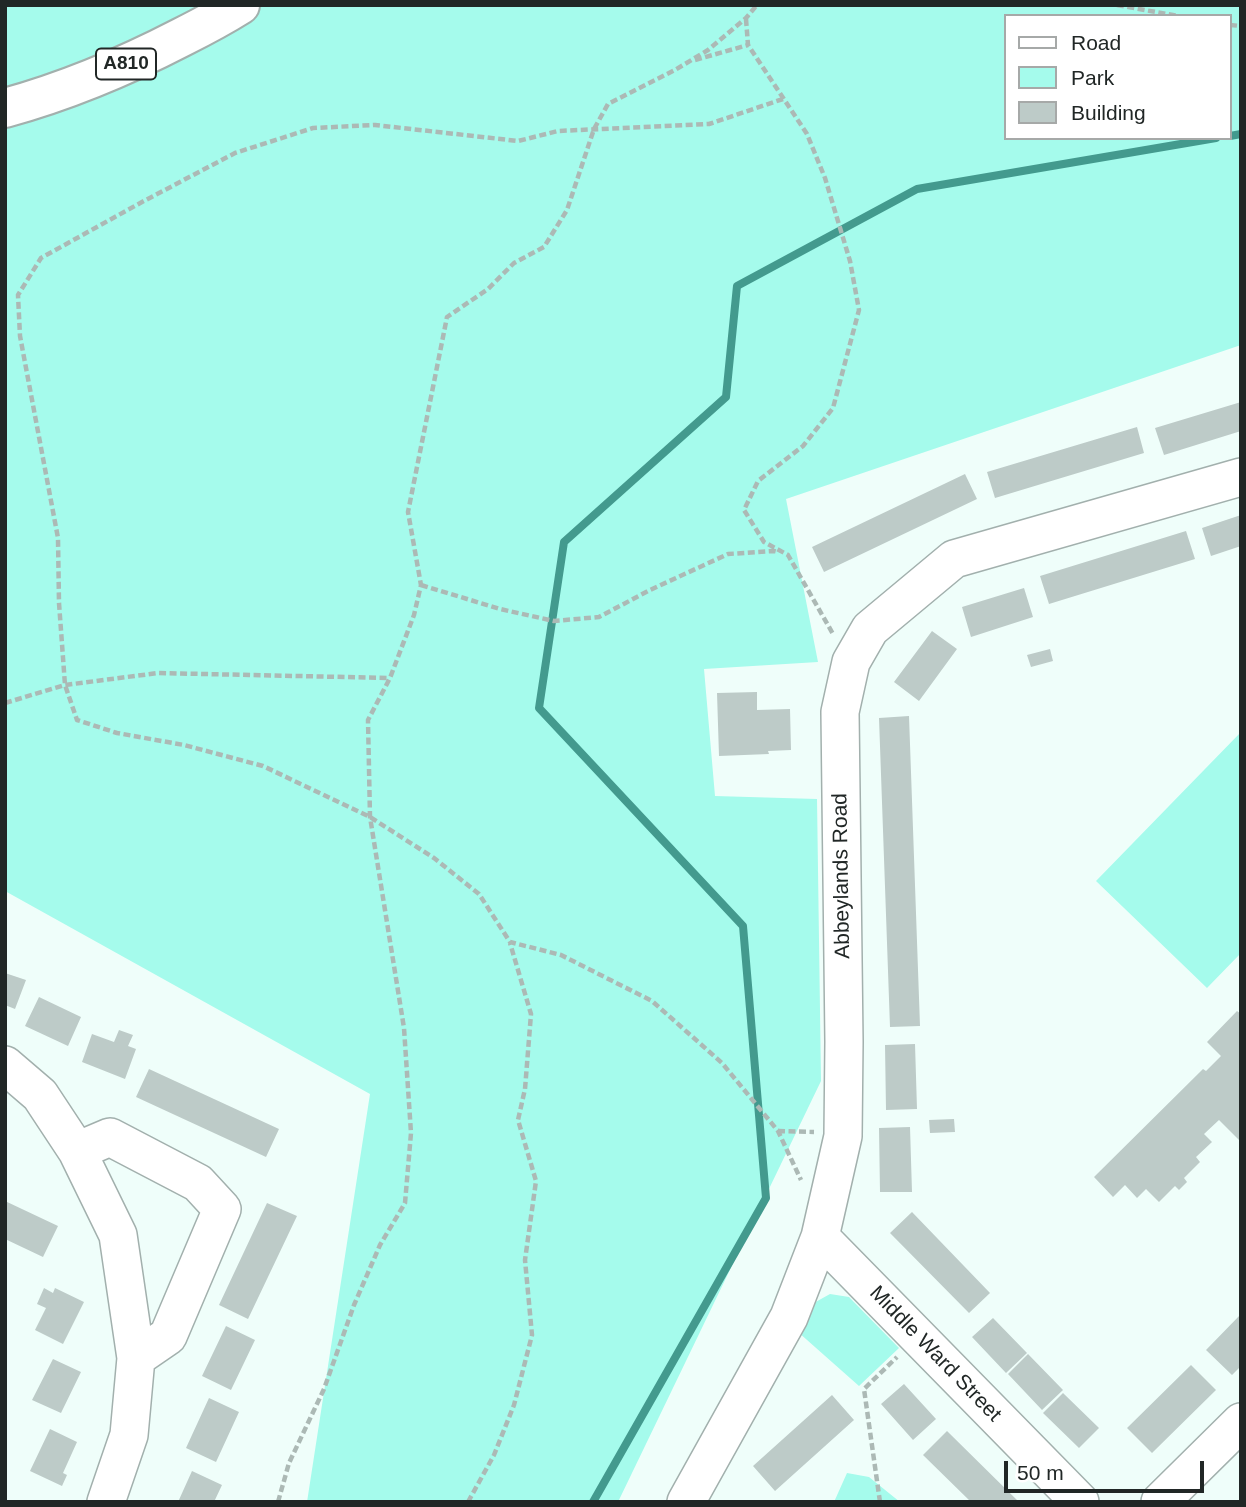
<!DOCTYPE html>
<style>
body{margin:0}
#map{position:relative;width:1246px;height:1507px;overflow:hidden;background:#effefa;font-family:Helvetica,sans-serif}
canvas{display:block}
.frame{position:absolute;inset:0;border:7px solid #212726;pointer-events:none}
.legend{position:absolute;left:1004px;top:14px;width:228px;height:126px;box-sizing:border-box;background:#fff;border:2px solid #a6a9a8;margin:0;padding:9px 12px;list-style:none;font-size:21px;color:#212726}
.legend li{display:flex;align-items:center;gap:14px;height:35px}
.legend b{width:35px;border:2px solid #a6a9a8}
.scale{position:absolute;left:1004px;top:1461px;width:200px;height:32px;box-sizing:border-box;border:4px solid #212726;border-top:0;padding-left:9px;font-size:21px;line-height:24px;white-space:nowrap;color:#212726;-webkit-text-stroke:5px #fff;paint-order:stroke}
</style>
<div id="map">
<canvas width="1246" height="1507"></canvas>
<div class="frame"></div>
<ul class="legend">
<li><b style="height:9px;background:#fff"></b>Road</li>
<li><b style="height:19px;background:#a5fbec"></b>Park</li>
<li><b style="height:19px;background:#bdcbc8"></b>Building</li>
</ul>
<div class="scale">50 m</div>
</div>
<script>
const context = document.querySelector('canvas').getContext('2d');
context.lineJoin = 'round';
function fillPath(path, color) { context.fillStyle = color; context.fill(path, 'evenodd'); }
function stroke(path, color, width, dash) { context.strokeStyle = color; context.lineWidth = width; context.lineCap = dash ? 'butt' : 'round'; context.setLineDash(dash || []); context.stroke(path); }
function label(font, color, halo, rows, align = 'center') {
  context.font = font + ' Helvetica,sans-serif'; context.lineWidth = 7; context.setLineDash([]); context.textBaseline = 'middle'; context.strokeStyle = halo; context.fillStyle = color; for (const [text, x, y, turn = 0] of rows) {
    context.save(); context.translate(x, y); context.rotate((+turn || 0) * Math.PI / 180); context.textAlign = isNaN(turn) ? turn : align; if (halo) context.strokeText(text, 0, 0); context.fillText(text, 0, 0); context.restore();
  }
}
fillPath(new Path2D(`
 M5 5H1241V345L786 499 818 662 704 669 715 796 817 799 821 1081 618 1502H307L370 1094 5 891ZM1006 16H1230V138H1006Z
 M1241 732V953L1207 988 1096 881Z
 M830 1294 849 1297 899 1348 859 1386 798 1332 812 1304Z
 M847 1473 869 1477 900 1502H834Z`), '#a5fbec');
stroke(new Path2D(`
 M1230 136 1241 134
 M593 1502 766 1198 743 926 539 708 564 542 726 397 737 286 917 189 1216 138`), '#439a8e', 8);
fillPath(new Path2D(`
 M1241 402V431L1164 455 1155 428Z
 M1137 427 1144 453 995 498 987 472Z
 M965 474 977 499 824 572 812 547Z
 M1241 515V546L1211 556 1202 528Z
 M1186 531 1195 559 1049 604 1040 576Z
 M1024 588 1033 617 971 637 962 607Z
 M932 631 957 649 919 701 894 682Z
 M1050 649 1053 661 1031 667 1027 655Z
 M757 692V710L790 709 791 750 768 751 769 754 719 756 717 693Z
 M909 716 920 1026 890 1027 879 718Z
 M5 973 26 980 15 1009 5 1005Z
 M39 997 81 1017 68 1046 25 1026Z
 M1237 1011 1241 1014V1142L1219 1120 1204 1134 1212 1142 1196 1157 1200 1162 1184 1178 1187 1182 1179 1190 1175 1186 1159 1202 1146 1189 1137 1198 1125 1185 1113 1197 1094 1177 1203 1069 1206 1071 1221 1056 1207 1042Z
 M119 1030 133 1035 128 1046 136 1049 125 1079 82 1062 92 1034 114 1042Z
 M915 1044 917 1109 886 1110 885 1045Z
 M149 1069 279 1129 266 1157 136 1097Z
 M954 1119 955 1132 930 1133 929 1120Z
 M910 1127 912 1192H880L879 1128Z
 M5 1201 58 1226 43 1257 5 1239Z
 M267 1203 297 1216 248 1319 219 1305Z
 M912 1212 990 1293 969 1313 890 1233Z
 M44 1288 53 1293 55 1288 84 1302 63 1344 35 1330 46 1308 37 1304Z
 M1241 1314V1366L1232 1375 1206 1350Z
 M993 1318 1027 1353 1006 1373 972 1337Z
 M226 1326 255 1340 231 1390 202 1376Z
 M1028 1354 1063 1390 1042 1410 1008 1374Z
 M53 1359 81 1372 61 1413 32 1400Z
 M1191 1365 1216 1390 1152 1453 1127 1428Z
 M904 1384 936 1419 913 1440 881 1404Z
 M1063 1393 1099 1428 1079 1448 1043 1413Z
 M832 1395 854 1420 775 1491 753 1466Z
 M209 1398 239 1412 216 1462 186 1448Z
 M50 1429 77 1442 63 1473 67 1475 62 1486 30 1471Z
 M947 1431 1019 1502H971L923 1455Z
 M192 1471 222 1485 214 1502H178Z`), '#bdcbc8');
const minor = new Path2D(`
 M5 1065 40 1095 77 1151 118 1235 136 1358 129 1435 106 1502
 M77 1151 110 1137 198 1183 222 1209 168 1336 136 1358
 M820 1237 1080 1502
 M686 1502 789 1317 820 1237 843 1136 844 1042 840 712 851 662 870 629 954 559 1241 477
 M1160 1502 1241 1422`);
const major = new Path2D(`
 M5 108C67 91 126 66 182 37 202 27 221 17 240 5`);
stroke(minor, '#a2b0ad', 40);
stroke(major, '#a2b0ad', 42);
stroke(new Path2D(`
 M1117 5 1178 16
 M746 19 748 45 807 134 825 178 850 261 859 310 833 408 803 446 758 481 744 510 764 542 788 555 833 634
 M1230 25 1241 26
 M695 60 748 45
 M783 99 709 124 558 131 518 141 375 125 313 128 235 153 142 202 41 258 18 295 20 336 58 538 59 603 65 685 77 720 117 733 184 745 263 766 370 817 434 858 479 894 510 942 561 955 652 1001 722 1063 778 1131 801 1180
 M421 585 500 609 554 621 599 617 650 590 728 554 774 551 778 552
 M5 703 65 685 158 673 390 678
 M778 1131 814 1132
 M278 1502 289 1463 324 1389 354 1305 380 1245 405 1203 411 1133 404 1028 370 817 368 720 390 678 414 615 421 585 408 512 447 317 488 289 514 263 544 247 567 210 594 129 608 104 675 70 708 50 746 18 757 5
 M468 1502 494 1455 514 1405 532 1335 525 1260 536 1181 518 1120 525 1089 531 1014 510 943
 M880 1502 864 1389 897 1357`), '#acb9b5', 4.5, [7, 3.5]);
stroke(minor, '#fff', 37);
stroke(major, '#fff', 38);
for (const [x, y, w] of [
 [126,64,60]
]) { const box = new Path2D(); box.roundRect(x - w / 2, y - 15.5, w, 31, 5); context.fillStyle = '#fff'; context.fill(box); stroke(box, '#212726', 2); }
label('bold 19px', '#212726', null, [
 ["A810",126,64]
]);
label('21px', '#212726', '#fff', [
 ["Abbeylands Road",842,876,-91],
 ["Middle Ward Street",935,1354,46]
]);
</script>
